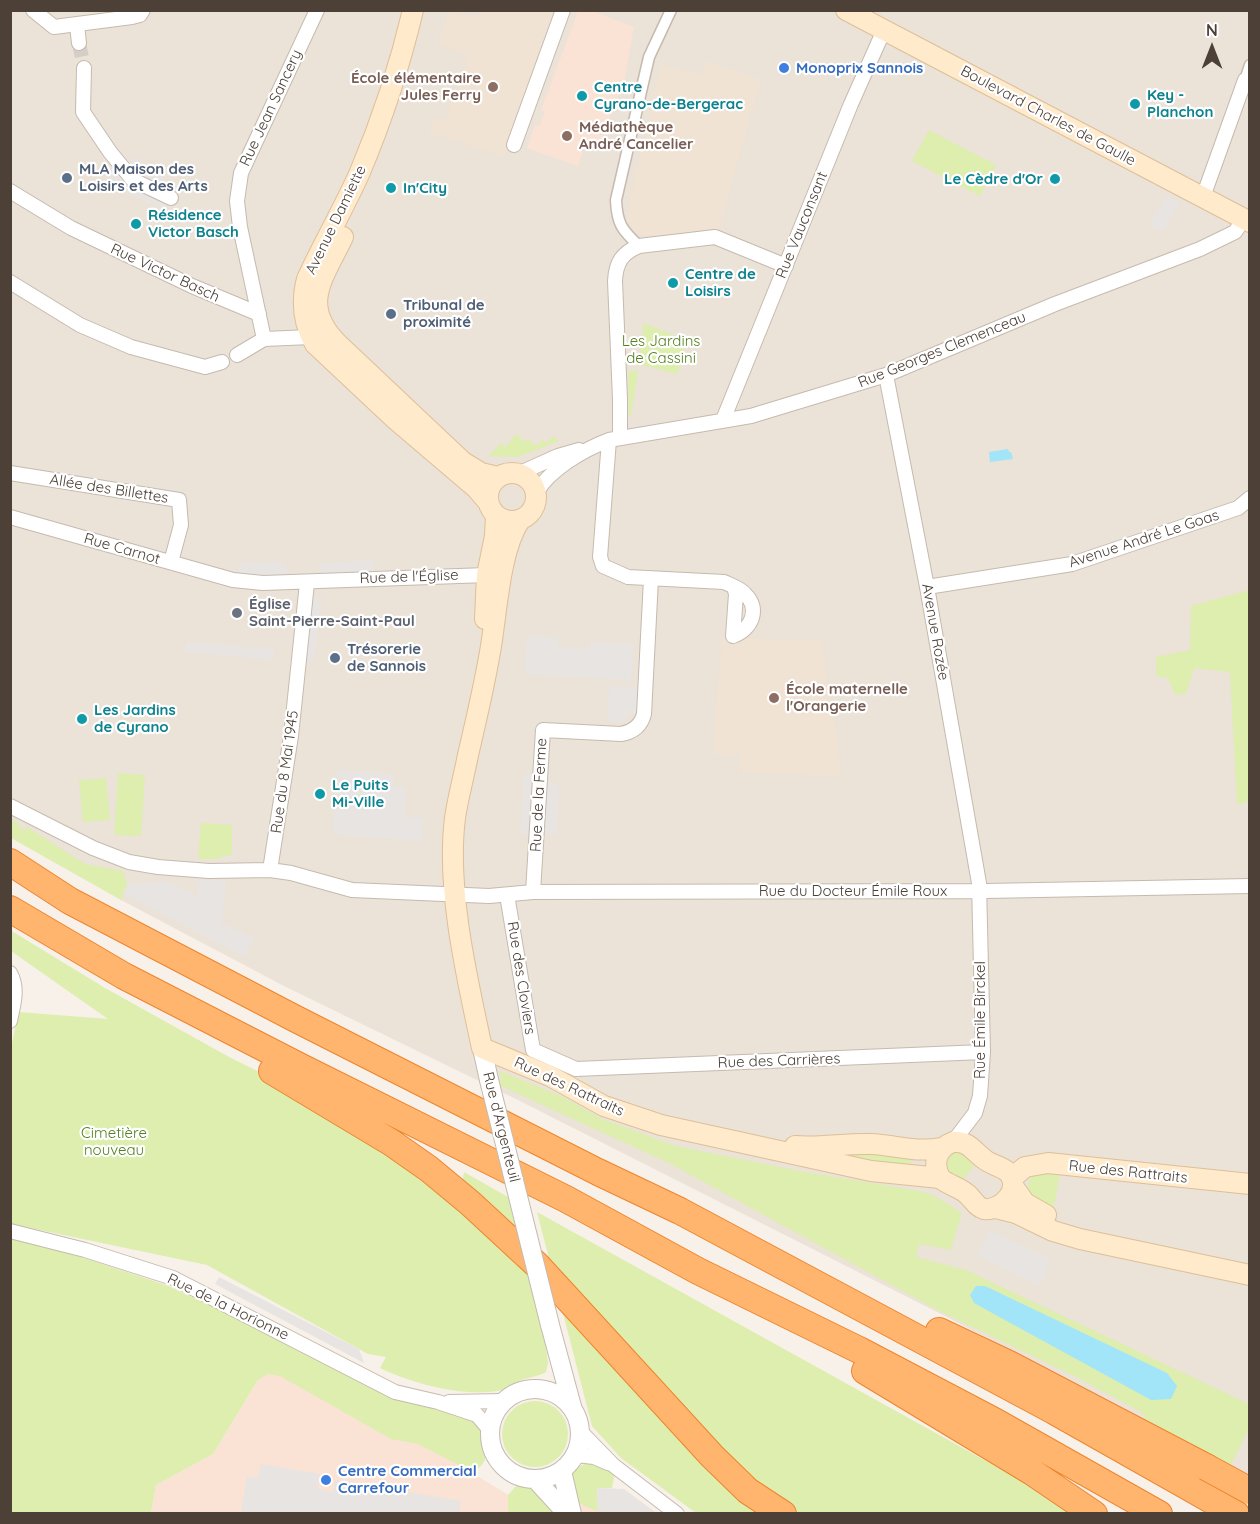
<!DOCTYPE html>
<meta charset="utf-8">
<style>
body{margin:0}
#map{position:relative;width:1260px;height:1524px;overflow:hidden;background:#f7f1ea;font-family:Quicksand,sans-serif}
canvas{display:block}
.frame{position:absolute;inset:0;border:12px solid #4c4037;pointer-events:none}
.north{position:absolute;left:1182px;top:18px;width:60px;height:60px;-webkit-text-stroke:4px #fff;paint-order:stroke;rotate:0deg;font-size:16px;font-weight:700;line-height:24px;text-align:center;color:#4c4037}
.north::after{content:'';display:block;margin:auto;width:21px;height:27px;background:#4c4037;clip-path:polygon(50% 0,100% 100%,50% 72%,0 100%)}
</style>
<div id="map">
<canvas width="1260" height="1524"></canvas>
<div class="frame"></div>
<div class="north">N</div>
</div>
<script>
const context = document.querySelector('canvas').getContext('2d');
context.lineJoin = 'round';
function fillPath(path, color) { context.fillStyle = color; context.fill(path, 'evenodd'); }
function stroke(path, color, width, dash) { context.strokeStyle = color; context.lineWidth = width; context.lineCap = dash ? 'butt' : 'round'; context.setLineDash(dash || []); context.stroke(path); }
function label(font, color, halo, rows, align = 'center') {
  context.font = font + ' Quicksand,sans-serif'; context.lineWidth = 4.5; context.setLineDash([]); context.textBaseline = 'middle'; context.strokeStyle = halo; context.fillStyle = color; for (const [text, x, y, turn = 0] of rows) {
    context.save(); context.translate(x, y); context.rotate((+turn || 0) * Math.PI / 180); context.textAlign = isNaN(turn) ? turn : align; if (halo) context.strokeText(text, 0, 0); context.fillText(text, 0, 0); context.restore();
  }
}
fillPath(new Path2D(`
 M10 11H1249V1477L949 1318 516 1099 284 986 121 900 11 828Z`), '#ebe2d8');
fillPath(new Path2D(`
 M578 11H592L634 27 625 78 599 146 586 142 578 166 527 148 535 125 539 126 545 112 541 110Z
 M274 1354 527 1506 624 1489 656 1513 151 1514 156 1485 213 1454Z`), '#fae3d4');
fillPath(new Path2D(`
 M486 10 558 11 504 157 428 132 434 118 444 121 469 56 438 44 445 20H446L450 11 475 19 478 11 486 12Z
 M705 61 761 80 718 230 643 236 632 229 627 220V212L661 66 665 65 700 76Z
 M722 637 821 641 842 776 740 772 739 756 713 754Z`), '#f1e3d3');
fillPath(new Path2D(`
 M929 130 996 165 980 196 912 161Z
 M644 323 687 341 677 374 638 364Z
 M628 371H638L631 417 629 415Z
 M517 434 525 442 528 439 536 446 542 440 547 443 553 436 559 441 518 457 488 456 501 443 505 447Z
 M1249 590V801L1237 805 1230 672 1194 668 1186 693 1175 695 1168 678 1156 676V657L1190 650 1191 606Z
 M118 773 145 775 141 836 114 835Z
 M106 778 110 820 83 822 79 780Z
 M10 819 20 824 19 827 25 830 27 827 85 864 123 871 127 885 121 900 11 838Z
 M201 823 232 825V854L215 859H198Z
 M10 930 105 988 231 1058 347 1115 525 1262 546 1347 548 1363 546 1372C537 1377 528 1377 519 1381 513 1384 509 1388 503 1390 464 1398 414 1384 380 1368L386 1357 368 1354 207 1265 11 1224 10 1055 18 1012 108 1019 11 951Z
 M500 1071 563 1097 602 1119 676 1146 805 1172 920 1191 933 1195 962 1213 951 1250 919 1244 916 1257 966 1270 1249 1404V1428L1231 1465 1146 1420 1141 1412 1076 1377 939 1311 671 1164 501 1086Z
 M802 1150 912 1153 910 1170Z
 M960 1151 975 1164 962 1181 948 1172 946 1165 949 1156Z
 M464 1172 508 1197 518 1236 462 1184Z
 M1042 1172 1060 1174 1053 1211 1030 1200 1027 1190 1030 1178Z
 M537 1212 1033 1487 1072 1513H696L621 1458 592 1426Z
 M10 1239 31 1243 87 1259 166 1285 259 1327 372 1388 428 1407 463 1413 483 1426C486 1445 493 1462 472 1472L418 1444 391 1439 280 1376 268 1374 258 1380 213 1454 156 1485 151 1513H11Z
 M502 1434a33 33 0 1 1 66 0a33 33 0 1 1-66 0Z
 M591 1461 604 1464 615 1473 612 1488H597L598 1511C575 1504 564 1494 574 1469Z
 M526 1484 544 1492 560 1514H508V1495L517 1485Z`), '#ddeeaf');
fillPath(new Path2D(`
 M136 156 148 170 178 187 165 209 122 191 105 174 116 166 128 163Z
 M1167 196 1181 202 1163 232 1149 224Z
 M373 560V573L321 575 320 563Z
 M242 562H282L298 583 233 580Z
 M311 596 322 602 313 664 303 657Z
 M527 636 558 638V647L589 649 590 642 633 644 631 680 525 674Z
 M186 642 274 649V660L184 652Z
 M609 686 645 688 644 714H627L626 722 607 721Z
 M337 770 394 774V786L406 787 404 817 423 818 422 841 333 834Z
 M524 773 535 774 549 783H559L557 834H520Z
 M199 879 226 881 222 923 254 938 245 957 123 893 127 885 166 881 198 897Z
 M990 1231 1051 1260 1040 1285 977 1255Z
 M219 1277 359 1349 364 1363 215 1284Z
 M261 1464 320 1474 318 1489 333 1492 335 1480 461 1501 459 1513H241L247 1476 258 1478Z
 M597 1488 624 1489 656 1513H598Z`), '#e8e4e2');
fillPath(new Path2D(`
 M1008 449 1009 452H1011L1013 459 990 462 989 452Z
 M976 1286H985L1167 1373 1177 1386 1171 1399 1151 1400 974 1303 970 1295Z`), '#a2e4f8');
stroke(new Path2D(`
 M79 43 84 68`), '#d5cec6', 14, [14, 7]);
const pedestrian = new Path2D(`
 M1245 80 1250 65
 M639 246C622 230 617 224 616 200L649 57 671 10`);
const minor = new Path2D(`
 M33 10 54 27 132 17 140 15 143 10
 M77 25 79 43
 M84 68 83 112 110 152 133 180 171 198
 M514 145 563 10
 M10 191 71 228 192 286 259 314
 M1203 197 1245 80
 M10 282 80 325 131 347 205 367 222 362
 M311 337 264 339 240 227 237 201 241 173 317 10
 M237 355 264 339
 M886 375 927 587 979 883 983 1052 980 1096 975 1113 953 1142
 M723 420 851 104 884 30
 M620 437V399L615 281C616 262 622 253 639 246L715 237 786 266
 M609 440 600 557 603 566 628 577 724 582C730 585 740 588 745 594 761 609 751 630 733 636L736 594 734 587
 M10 473 179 500 181 525 171 562
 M518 474 558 456 579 450
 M536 493C550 469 583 450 609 440L751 416 886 375 1055 304 1200 249 1235 232 1244 219
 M10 517 233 580 263 583 487 575 492 569
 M927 587 1072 564 1238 508 1250 498
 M10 806 93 848 129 862 158 867 209 871 270 870 291 873 352 890 489 896 533 892 986 891 1250 886
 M270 870 291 736 307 583
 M533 892 543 730 621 734C633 732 641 726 644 714L651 579
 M507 895 533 1050 576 1069 983 1052
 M10 973C19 989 13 1005 10 1021
 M10 1231 85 1250 173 1278 395 1392 438 1402 477 1415 489 1429
 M449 1402 503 1401
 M580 1431 613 1465 677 1514
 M576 1455 594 1457 608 1463`);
const tertiary = new Path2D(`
 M482 1048 489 1080
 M550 1325 573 1410
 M490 1434a45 45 0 1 1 90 0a45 45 0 1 1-90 0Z
 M562 1471 572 1514
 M536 1480 567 1514`);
const secondary = new Path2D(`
 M413 10C400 65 382 120 360 172 344 208 324 242 307 279 301 302 303 323 315 344L396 420 477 489 488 502
 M846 10 1250 222
 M343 237C323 279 299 305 338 344L463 462 481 473 498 477
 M488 497a24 24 0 1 1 48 0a24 24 0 1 1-48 0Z
 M520 520C499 551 497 614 490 652 484 687 476 721 468 755 464 776 458 797 455 818 446 889 467 978 482 1048L550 1076 604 1106 661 1125 871 1171 940 1178
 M485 619 487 575 495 536 496 515
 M953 1142C969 1141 972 1150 984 1159 991 1165 1001 1166 1008 1172 1023 1188 1002 1211 984 1209 976 1207 973 1199 967 1194 959 1187 948 1185 940 1178 932 1162 937 1148 953 1142Z
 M795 1146C821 1148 846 1143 871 1144 895 1145 917 1153 941 1148
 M1012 1178 1025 1167 1048 1163 1250 1184
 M1013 1186 1025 1203 1046 1215
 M996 1208 1016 1213 1053 1231 1080 1239 1250 1275`);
const motorway = new Path2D(`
 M10 862 70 901 296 1019 598 1172 680 1211 1054 1411 1236 1514
 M10 909 124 976 301 1067 566 1199 698 1271 859 1350 996 1422 1159 1514
 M272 1071 392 1143 429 1169 470 1203 537 1265 712 1456 748 1491 783 1514
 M939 1331 1009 1364 1206 1467
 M865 1371 1032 1472 1094 1514`);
stroke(pedestrian, '#c6baae', 13);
stroke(minor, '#c6baae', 16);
stroke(tertiary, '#c6baae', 20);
stroke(secondary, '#debf98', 22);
stroke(motorway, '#ee852d', 28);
stroke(pedestrian, '#fff', 10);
stroke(minor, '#fff', 14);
stroke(tertiary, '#fff', 18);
stroke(secondary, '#ffeacc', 20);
stroke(motorway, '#ffb56d', 26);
const tertiaryBridge = new Path2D(`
 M489 1080 550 1325`);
const motorwayBridge = new Path2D(`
 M1206 1467 1250 1491`);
stroke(tertiaryBridge, '#c6baae', 20, []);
stroke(motorwayBridge, '#ee852d', 28, []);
stroke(tertiaryBridge, '#fff', 18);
stroke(motorwayBridge, '#ffb56d', 26);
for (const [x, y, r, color] of [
 [784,68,6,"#3f7fe0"],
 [493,87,6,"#8d6e63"],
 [582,96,6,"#0f9aa8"],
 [1135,104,6,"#0f9aa8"],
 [567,136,6,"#8d6e63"],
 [67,178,6,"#5c6f8a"],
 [1055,179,6,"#0f9aa8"],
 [391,188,6,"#0f9aa8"],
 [136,224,6,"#0f9aa8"],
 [673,283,6,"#0f9aa8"],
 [391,314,6,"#5c6f8a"],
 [237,613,6,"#6b7280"],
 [335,658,6,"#5c6f8a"],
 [774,698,6,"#8d6e63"],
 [82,719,6,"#0f9aa8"],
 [320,794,6,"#0f9aa8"],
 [326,1480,6,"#3f7fe0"]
]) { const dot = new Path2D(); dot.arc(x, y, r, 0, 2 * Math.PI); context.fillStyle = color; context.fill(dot); stroke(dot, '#fff', 2); }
label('bold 15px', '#366cbe', '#fff', [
 ["Monoprix Sannois",796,68],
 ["Centre Commercial",338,1471],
 ["Carrefour",338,1488]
], 'left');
label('bold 15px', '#785e54', '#fff', [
 ["École élémentaire",481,78,"right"],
 ["Jules Ferry",481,95,"right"],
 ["Médiathèque",579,127],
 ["André Cancelier",579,144],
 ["École maternelle",786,689],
 ["l'Orangerie",786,706]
], 'left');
label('bold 15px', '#0d838f', '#fff', [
 ["Centre",594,87],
 ["Cyrano-de-Bergerac",594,104],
 ["Key -",1147,95],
 ["Planchon",1147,112],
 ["Le Cèdre d'Or",1043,179,"right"],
 ["In'City",403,188],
 ["Résidence",148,215],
 ["Victor Basch",148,232],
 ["Centre de",685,274],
 ["Loisirs",685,291],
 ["Les Jardins",94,710],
 ["de Cyrano",94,727],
 ["Le Puits",332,785],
 ["Mi-Ville",332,802]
], 'left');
label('15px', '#4c4037', '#fff', [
 ["Rue Jean Sancery",271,108,-65],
 ["Boulevard Charles de Gaulle",1048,116,28],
 ["Avenue Damiette",336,220,-64],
 ["Rue Vauconsant",802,225,-68],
 ["Rue Victor Basch",165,273,25],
 ["Rue Georges Clemenceau",942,350,-22],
 ["Allée des Billettes",109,489,9],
 ["Avenue André Le Goas",1144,539,-18],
 ["Rue Carnot",122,549,16],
 ["Rue de l'Église",409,577,-2],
 ["Avenue Rozée",935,632,80],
 ["Rue du 8 Mai 1945",285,772,-82],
 ["Rue de la Ferme",539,795,-87],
 ["Rue du Docteur Émile Roux",853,891],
 ["Rue des Cloviers",521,978,81],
 ["Rue Émile Birckel",980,1020,-90],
 ["Rue des Carrières",779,1061,-2],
 ["Rue des Rattraits",569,1087,25],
 ["Rue d'Argenteuil",501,1127,76],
 ["Rue des Rattraits",1128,1172,6],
 ["Rue de la Horionne",228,1307,26]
]);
label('bold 15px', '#4e5e75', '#fff', [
 ["MLA Maison des",79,169],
 ["Loisirs et des Arts",79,186],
 ["Tribunal de",403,305],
 ["proximité",403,322],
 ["Trésorerie",347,649],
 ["de Sannois",347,666]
], 'left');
label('15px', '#558021', '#fff', [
 ["Les Jardins",661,341],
 ["de Cassini",661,358],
 ["Cimetière",114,1133],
 ["nouveau",114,1150]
]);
label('bold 15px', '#5b616d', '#fff', [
 ["Église",249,604],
 ["Saint-Pierre-Saint-Paul",249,621]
], 'left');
</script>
